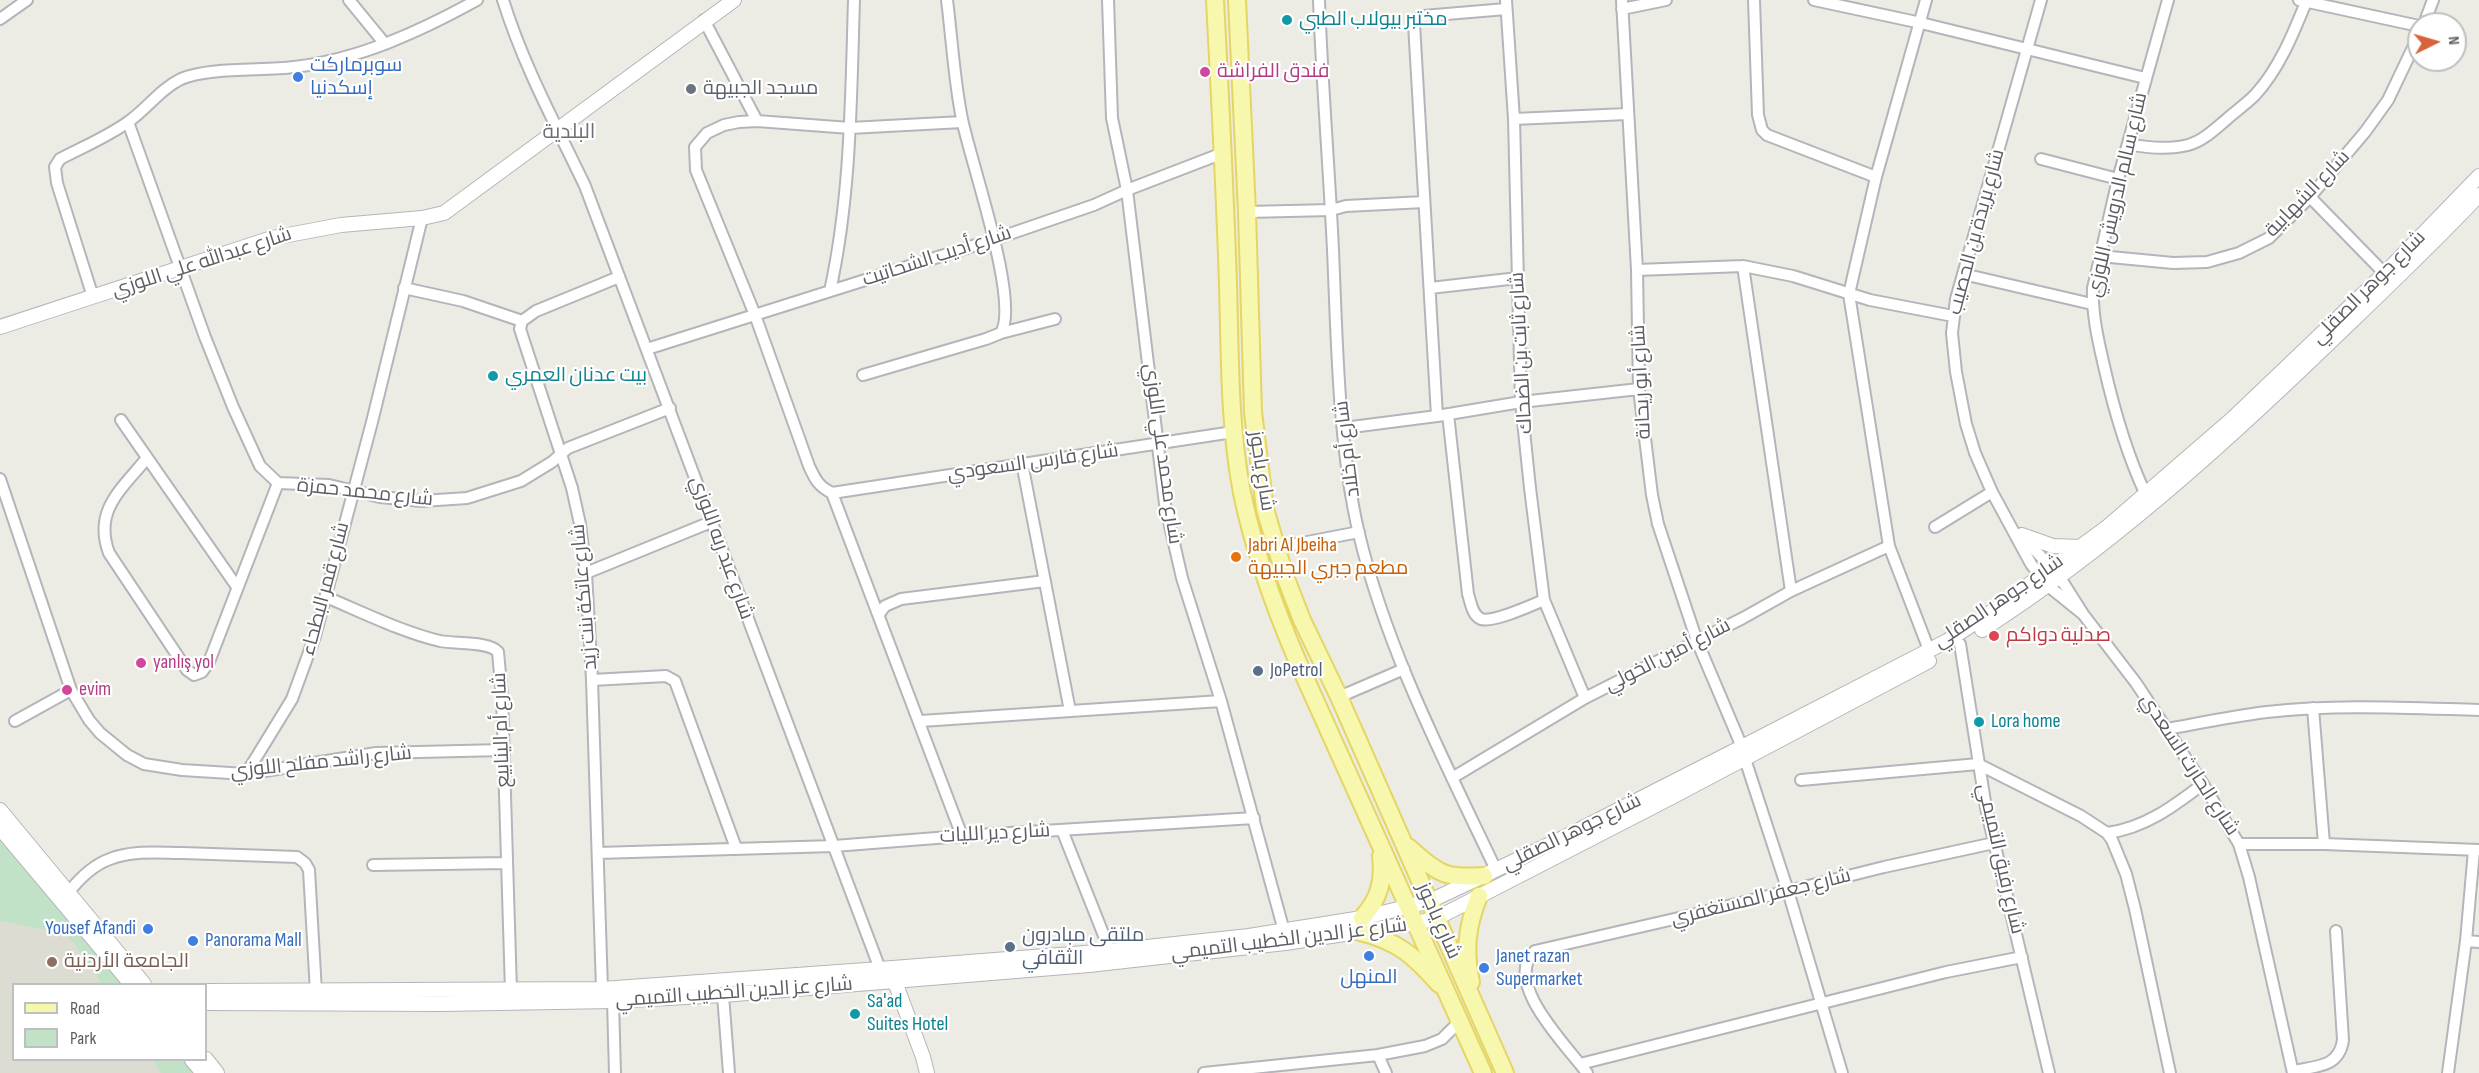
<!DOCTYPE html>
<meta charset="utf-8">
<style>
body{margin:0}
#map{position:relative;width:2479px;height:1073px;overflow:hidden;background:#edece4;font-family:"Sofia Sans Condensed",sans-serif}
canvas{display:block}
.legend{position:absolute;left:12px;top:983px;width:195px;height:78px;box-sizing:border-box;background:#fff;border:2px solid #bebfc1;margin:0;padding:8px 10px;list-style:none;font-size:18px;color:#5c5e63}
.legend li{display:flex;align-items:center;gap:12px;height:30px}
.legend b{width:30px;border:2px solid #bebfc1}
.north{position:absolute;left:2407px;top:12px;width:60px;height:60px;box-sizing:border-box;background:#fff;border:2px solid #bebfc1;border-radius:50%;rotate:85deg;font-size:16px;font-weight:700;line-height:24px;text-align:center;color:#5c5e63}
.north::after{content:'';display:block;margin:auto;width:21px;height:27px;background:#d9623d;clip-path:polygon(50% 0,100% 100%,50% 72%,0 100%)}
</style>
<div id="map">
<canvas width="2479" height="1073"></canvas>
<ul class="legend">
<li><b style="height:8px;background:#f7f7ae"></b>Road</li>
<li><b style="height:16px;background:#c2e2c7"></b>Park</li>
</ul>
<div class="north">N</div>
</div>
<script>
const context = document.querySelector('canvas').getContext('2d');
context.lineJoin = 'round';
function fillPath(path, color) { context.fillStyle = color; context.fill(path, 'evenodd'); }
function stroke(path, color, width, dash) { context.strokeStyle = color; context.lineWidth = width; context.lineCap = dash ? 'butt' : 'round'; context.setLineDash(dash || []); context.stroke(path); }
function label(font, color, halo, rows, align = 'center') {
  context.font = font + ' "Sofia Sans Condensed",Cairo,sans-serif'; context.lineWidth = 4.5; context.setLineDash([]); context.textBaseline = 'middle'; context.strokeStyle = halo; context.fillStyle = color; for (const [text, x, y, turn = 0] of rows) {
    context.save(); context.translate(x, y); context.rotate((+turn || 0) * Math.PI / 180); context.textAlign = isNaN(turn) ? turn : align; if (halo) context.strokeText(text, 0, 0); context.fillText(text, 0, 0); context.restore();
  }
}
fillPath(new Path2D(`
 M0 838 122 984H14V1060H184L195 1073H0Z`), '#dddcd2');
fillPath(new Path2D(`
 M0 838 122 984H102L73 942 63 933 0 921Z
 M152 1060H184L195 1073H161Z`), '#c2e2c7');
const minor = new Path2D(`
 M349 0 385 44
 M503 0C524 67 555 123 585 186L880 969
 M947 0C952 39 954 80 962 119 970 160 1020 301 1001 333
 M1108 0 1112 118 1127 190 1165 504 1182 578 1221 701 1284 931
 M1319 0C1322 83 1329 166 1333 250 1337 341 1338 445 1359 534 1387 651 1445 762 1496 870
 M1506 0 1514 119 1521 402 1530 488 1544 600 1585 698
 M1622 0 1637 270 1639 389 1652 495 1658 524 1697 641 1742 747
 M1754 0 1758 115 1762 130 1767 135 1876 177
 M1814 0 1921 23 2145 78
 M1926 0 1876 177 1849 294 1889 546 1929 650
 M2041 0 1956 299 1952 333 1956 372 1966 424 1975 453 1992 492 2031 564 2047 585 2083 614
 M2299 0 2419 26
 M1622 9 1666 0
 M0 19 27 0
 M704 20 757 121
 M2424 24 2433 0
 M1514 119 1627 114
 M128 122 205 337 233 407 260 466 278 483 329 485 380 497 422 501 467 498 521 481 552 462 568 448 670 408
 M2128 144C2148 148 2168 150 2188 145 2203 141 2215 129 2227 119 2236 111 2246 104 2255 95 2279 69 2293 34 2306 2
 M2041 159 2118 179
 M2310 197 2390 279
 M1247 212 1331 210 1346 206 1424 202
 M2100 256 2173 263 2207 262 2239 253 2269 238 2310 197 2365 132 2388 100 2419 35
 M1743 266 1791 591
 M1637 270 1743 266 1793 276 1870 300 1953 316
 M1963 274 2092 304
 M404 288 463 301 522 321
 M1430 288 1518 278
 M830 291C851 196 851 97 854 0
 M93 297 57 183 55 167 60 159C83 147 107 137 128 122 147 109 160 89 181 79 209 67 262 71 294 67 358 60 421 31 477 0
 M647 349 995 239 1094 205 1127 190 1223 153
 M863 375 986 339 1001 333 1055 319
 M1448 414 1468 594C1471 603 1472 615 1481 619 1493 623 1532 605 1544 600
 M1437 416 1414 24 1415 20 1423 16 1506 9
 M121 420 237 587
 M1344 428 1437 416 1521 402 1639 389
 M147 458C122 489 93 510 109 553L187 670 194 675 202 672 209 662 278 483
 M1022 463 1070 711
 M0 479 71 690 89 720 100 733 127 755 144 764 182 770 246 774 376 753 503 750
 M832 493 1233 432
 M2145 493C2126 452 2114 410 2104 366 2098 340 2092 315 2093 288L2118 179 2168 0
 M1935 527 1992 492
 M2020 534 2059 576 2083 614 2136 683 2203 784 2239 844 2249 877 2293 1073
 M1276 548 1359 532
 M586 573 711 522
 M326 597C362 612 402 632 440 641 455 644 489 641 498 652L502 696 511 991
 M879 614 885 606 901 599 1045 581
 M1960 644 1986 808 2049 1073
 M592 680 666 676 675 681 736 848
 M1339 697 1404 669
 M2313 708 2324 844
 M15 721 71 690
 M921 721 1221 701
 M2167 729C2200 723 2233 716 2267 712 2337 704 2408 708 2479 710
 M1745 759 1788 891 1842 1073
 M246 774 292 699 315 636 372 422 422 218
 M1452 778 1585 698 1743 618 1791 591 1889 546
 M1801 780 1978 764 2081 816 2107 833 2112 840 2126 874 2135 909 2170 1073
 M1062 830 1110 951
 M2107 833C2145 828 2174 806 2203 784
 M962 836 832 493C818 486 815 479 809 466L755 315 696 170 695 147 707 133 724 125 739 122 757 121 850 128 962 122
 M2239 844H2324L2479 850
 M598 853 834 846 962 836 1254 818
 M373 865 507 863
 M68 893C79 879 93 865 110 859 133 850 158 853 183 853 221 854 259 856 297 857L305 863 309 870 316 992
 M2466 941 2479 942
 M602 989 592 680 586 573 580 524 572 488 520 329 522 321 536 311 619 277
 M723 995 729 1073
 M613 1001 615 1073
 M1378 1055 1386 1073
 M1580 1064 1946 972 2022 957
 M2293 1071C2316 1066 2339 1068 2343 1040L2336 931
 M1204 1073 1378 1055 1425 1046 1442 1039 1455 1026 1459 1017
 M1587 1073C1568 1047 1501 982 1535 951L1696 914 1884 867 1994 843
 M2448 1073 2466 941 2474 850`);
const tertiary = new Path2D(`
 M0 327 272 238 341 225 422 218 444 213 734 0
 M2022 535 2053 546 2080 547
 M1982 630C2107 550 2220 448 2326 346 2378 296 2430 247 2479 195
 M0 810 144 984
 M0 828 131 984
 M895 982 923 1057 927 1073
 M206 991 602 989 880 969 1110 951 1249 936 1362 918 1430 901 1567 836 1742 747 1947 641 1990 613 2106 528 2232 419 2385 273 2479 176
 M206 1003 442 1004 613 1001 723 995 1089 965 1285 943 1416 923 1437 918 1672 797 1929 661
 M206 1059 217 1073
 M192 1060 203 1073`);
const primary = new Path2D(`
 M1215 0C1220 95 1225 190 1228 285 1230 354 1229 425 1242 493 1254 551 1274 606 1297 660L1483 1073
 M1237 0 1247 212 1253 412 1265 509 1285 576 1302 620 1339 697 1505 1073
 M1408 847C1439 873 1442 879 1484 876
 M1362 918C1379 899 1384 882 1381 856
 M1360 932C1398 941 1414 956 1439 984
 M1471 982C1464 951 1467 925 1479 896`);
stroke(minor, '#b4b5ba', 14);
stroke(tertiary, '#b4b5ba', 16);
stroke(primary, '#e4d565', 20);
stroke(minor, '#fff', 10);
stroke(tertiary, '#fff', 14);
stroke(primary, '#f7f7ae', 16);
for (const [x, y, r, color] of [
 [1287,20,6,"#0f9aa8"],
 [1205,72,6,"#d1479c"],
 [298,77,6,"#3f7fe0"],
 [691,89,6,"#6b7280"],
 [493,376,6,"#0f9aa8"],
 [1236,557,6,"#e8710a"],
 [1994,636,6,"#e0444e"],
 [141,663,6,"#d1479c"],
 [1258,671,6,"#5c6f8a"],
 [67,690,6,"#d1479c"],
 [1979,722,6,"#0f9aa8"],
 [148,929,6,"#3f7fe0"],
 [193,941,6,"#3f7fe0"],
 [1010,947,6,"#5c6f8a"],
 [1369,956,6,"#3f7fe0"],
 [52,962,6,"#8d6e63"],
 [1484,968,6,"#3f7fe0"],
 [855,1014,6,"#0f9aa8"]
]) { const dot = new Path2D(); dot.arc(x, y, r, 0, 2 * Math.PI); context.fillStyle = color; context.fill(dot); stroke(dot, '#fff', 2); }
label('20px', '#0d838f', '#fff', [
 ["مختبر بيولاب الطبي",1299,20],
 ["بيت عدنان العمري",505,376],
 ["Lora home",1991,722],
 ["Sa'ad",867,1002],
 ["Suites Hotel",867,1025]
], 'left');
label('20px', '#366cbe', '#fff', [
 ["سوبرماركت",310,66],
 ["إسكدنيا",310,89],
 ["Yousef Afandi",136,929,"right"],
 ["Panorama Mall",205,941],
 ["Janet razan",1496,957],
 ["Supermarket",1496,980],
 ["المنهل",1369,978,"center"]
], 'left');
label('20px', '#b23c85', '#fff', [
 ["فندق الفراشة",1217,72],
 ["yanlış yol",153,663],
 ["evim",79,690]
], 'left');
label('20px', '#5b616d', '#fff', [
 ["مسجد الجبيهة",703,89]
], 'left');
label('20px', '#5c5e63', '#fff', [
 ["شارع الشهابية",2308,194,-46],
 ["شارع سالم الدرويش اللوزي",2118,195,-77],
 ["شارع بريدة بن الحصيب",1977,232,-75],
 ["شارع أديب الشحاتيت",937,257,-18],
 ["شارع عبدالله علي اللوزي",202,263,-18],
 ["شارع جوهر الصقلي",2369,288,-45],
 ["شارع ثابت بن الضحاك",1522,353,-93],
 ["شارع أبو ريحانة",1642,382,-93],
 ["شارع أم خلاد",1348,449,-97],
 ["شارع محمد علي اللوزي",1162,454,82],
 ["شارع فارس السعودي",1033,463,-8],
 ["شارع ياجوز",1261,471,81],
 ["شارع محمد حمزة",365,493,6],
 ["شارع عبد ربه اللوزي",721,548,70],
 ["شارع قمر البطحاء",326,589,-75],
 ["شارع عاتكة بنت زيد",585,597,-95],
 ["شارع جوهر الصقلي",1999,602,-34],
 ["شارع أمين الخولي",1668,656,-27],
 ["شارع أم الينابيع",502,730,-92],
 ["شارع راشد مفلح اللوزي",321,763,-6],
 ["شارع الحارث السعدي",2189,765,57],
 ["شارع جوهر الصقلي",1572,833,-26],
 ["شارع دير الليات",995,834,-3],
 ["شارع رفيق التميمي",2000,859,77],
 ["شارع جعفر المستغفري",1761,898,-14],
 ["شارع ياجوز",1438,921,66],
 ["شارع عز الدين الخطيب التميمي",1289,940,-7],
 ["شارع عز الدين الخطيب التميمي",734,993,-4]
]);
label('20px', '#c56008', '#fff', [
 ["Jabri Al Jbeiha",1248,546],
 ["مطعم جبري الجبيهة",1248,569]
], 'left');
label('20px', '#be3a42', '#fff', [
 ["صدلية دواكم",2006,636]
], 'left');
label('20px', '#4e5e75', '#fff', [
 ["JoPetrol",1270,671],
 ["ملتقى مبادرون",1022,936],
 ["الثقافي",1022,959]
], 'left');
label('20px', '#785e54', '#fff', [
 ["الجامعة الأردنية",64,962]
], 'left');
label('21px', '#6d7075', '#fff', [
 ["البلدية",569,133]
]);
</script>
